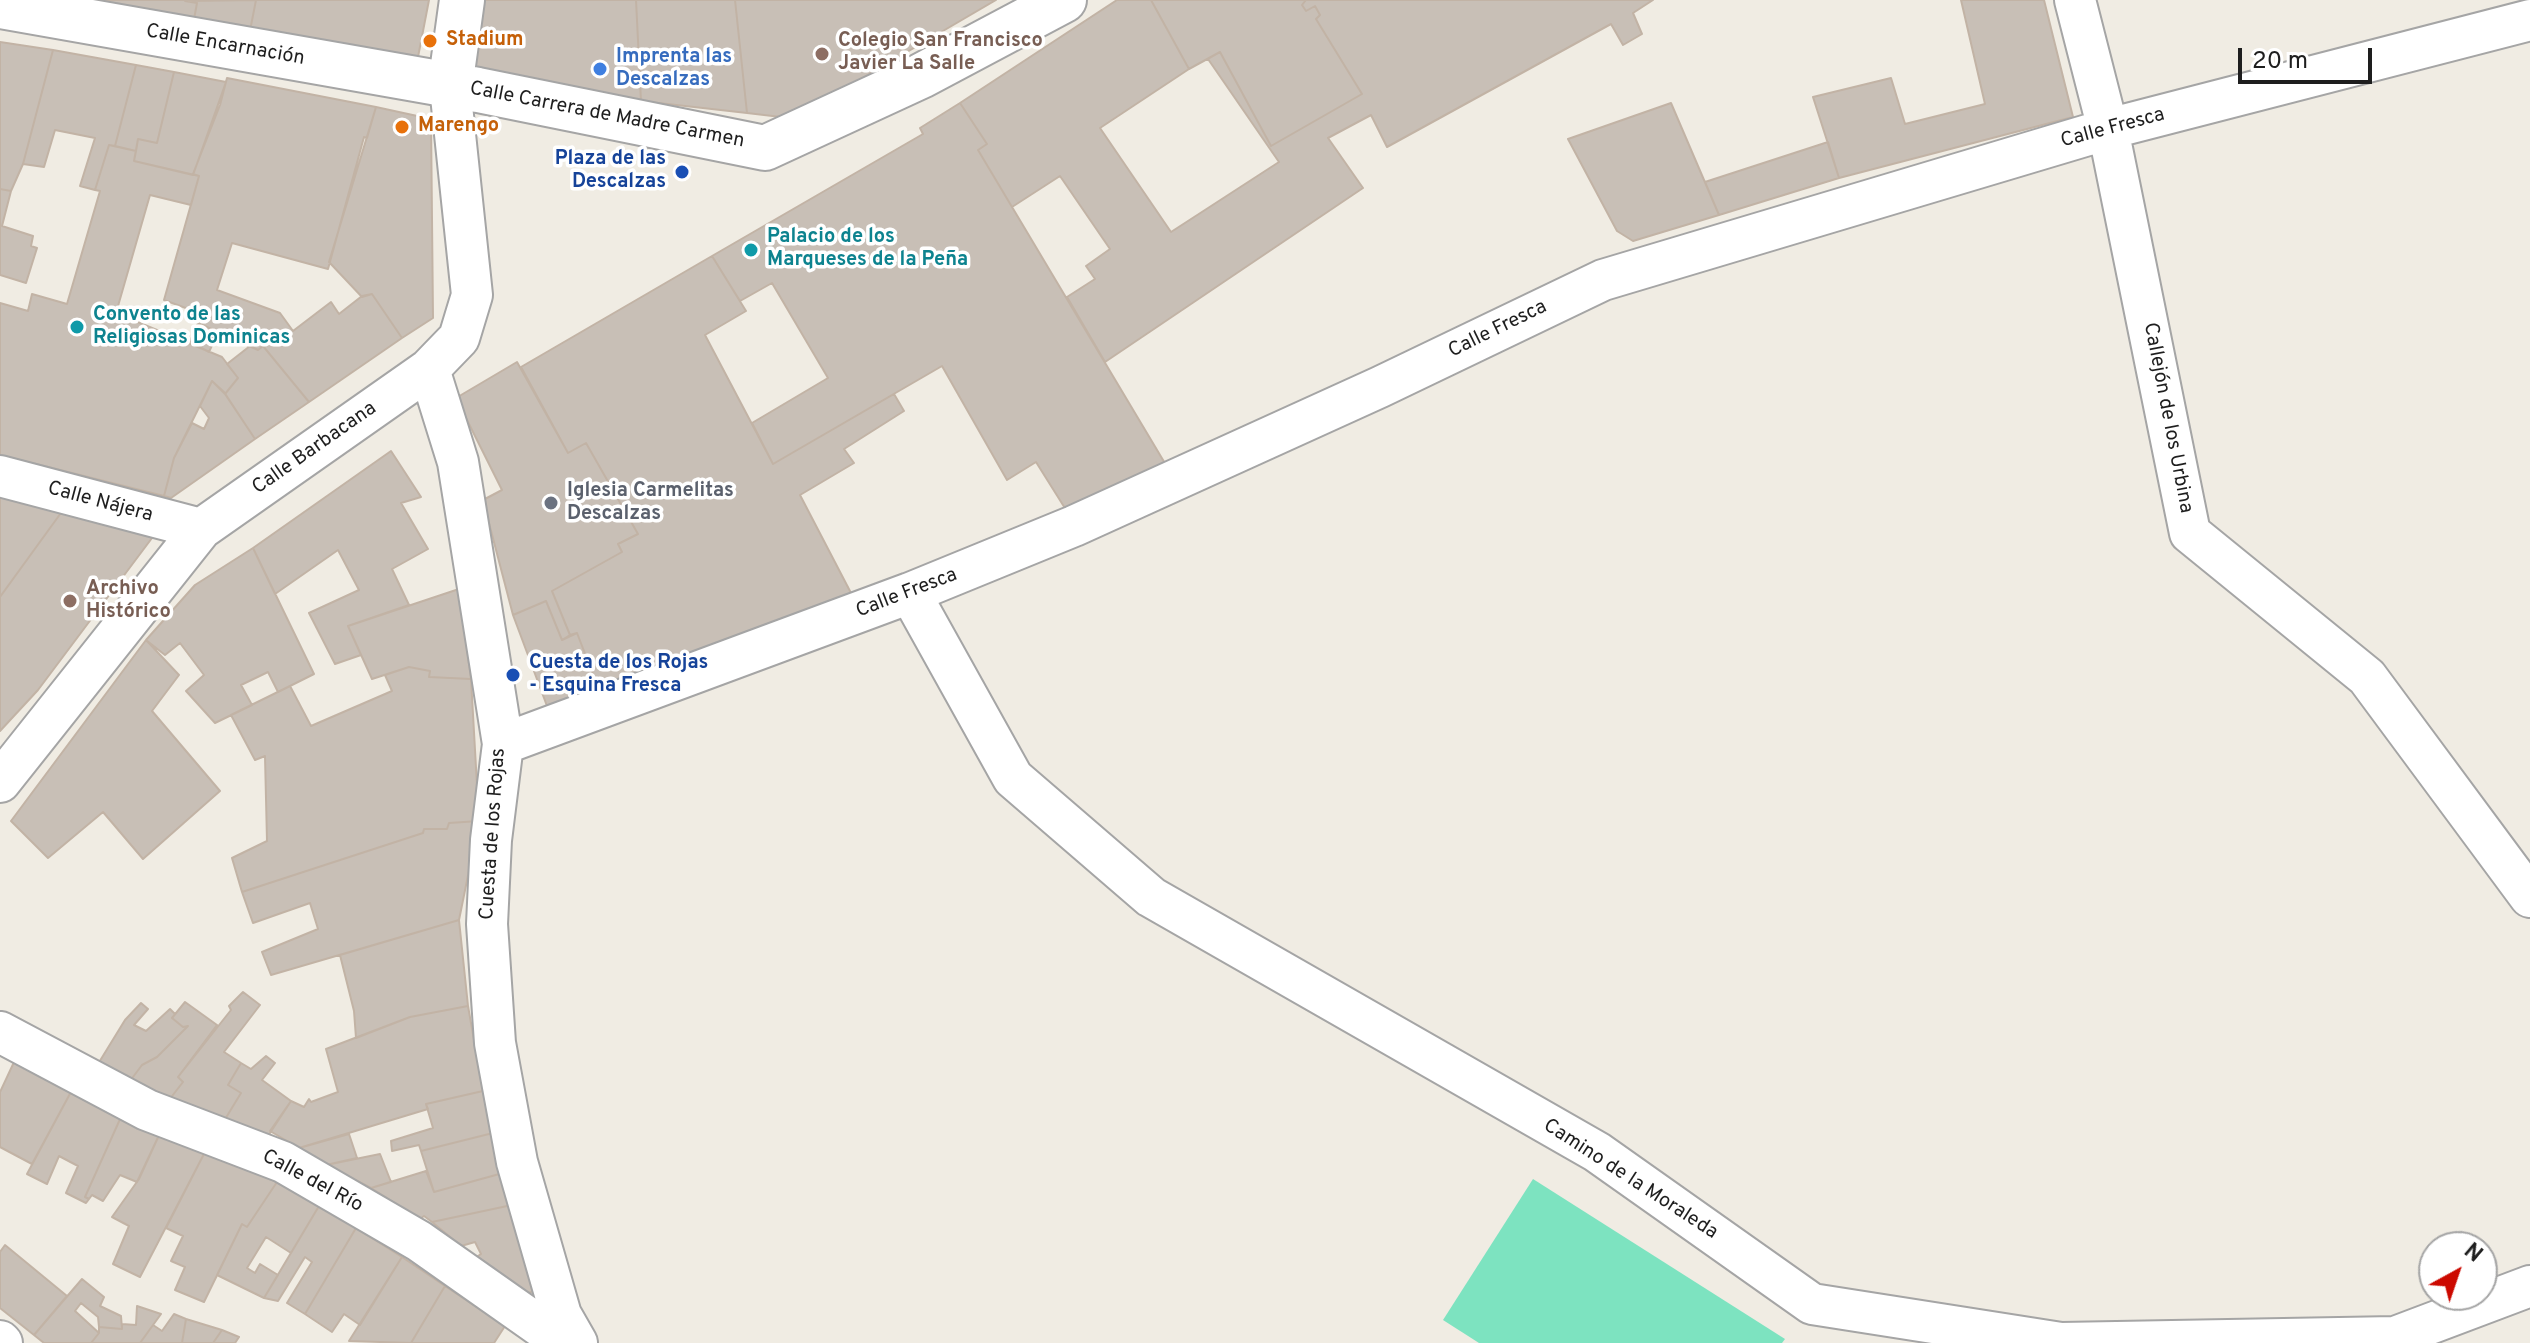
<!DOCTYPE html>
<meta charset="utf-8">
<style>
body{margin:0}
#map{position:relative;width:2530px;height:1343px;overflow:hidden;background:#f0ece3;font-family:Overpass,sans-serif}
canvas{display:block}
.north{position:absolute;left:2418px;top:1231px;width:80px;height:80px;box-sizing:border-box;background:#fff;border:2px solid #a5a5a5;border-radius:50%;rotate:40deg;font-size:22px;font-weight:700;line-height:32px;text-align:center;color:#1e1e1e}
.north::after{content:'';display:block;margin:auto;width:28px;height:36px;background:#cc0900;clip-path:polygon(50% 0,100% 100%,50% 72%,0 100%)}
.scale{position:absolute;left:2238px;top:48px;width:134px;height:36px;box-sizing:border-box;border:4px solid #1e1e1e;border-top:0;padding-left:10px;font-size:24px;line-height:28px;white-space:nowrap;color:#1e1e1e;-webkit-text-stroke:6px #fff;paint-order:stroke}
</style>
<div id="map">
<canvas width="2530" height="1343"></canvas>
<div class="north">N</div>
<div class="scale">20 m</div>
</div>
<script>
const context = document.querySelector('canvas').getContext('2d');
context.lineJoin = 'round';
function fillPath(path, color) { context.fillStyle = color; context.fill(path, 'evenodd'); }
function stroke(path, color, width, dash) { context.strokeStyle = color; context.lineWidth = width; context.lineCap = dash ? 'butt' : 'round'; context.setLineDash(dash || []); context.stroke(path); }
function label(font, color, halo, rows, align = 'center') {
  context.font = font + ' Overpass,sans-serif'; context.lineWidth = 7; context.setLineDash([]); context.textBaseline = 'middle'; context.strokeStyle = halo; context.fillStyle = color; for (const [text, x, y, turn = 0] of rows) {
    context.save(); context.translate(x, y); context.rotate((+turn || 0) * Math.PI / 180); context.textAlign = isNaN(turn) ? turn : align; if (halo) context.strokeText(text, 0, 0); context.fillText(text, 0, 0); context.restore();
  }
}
fillPath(new Path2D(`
 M1533 1179 1785 1339 1782 1343H1479L1443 1320Z`), '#7de3c0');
const building = new Path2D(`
 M65 0H185L197 3 192 30Z
 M256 0H429L418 57 248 41Z
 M256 0 248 41 192 30 197 3 185 1Z
 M480 0H636L641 101 474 69Z
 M636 0H735L747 113 641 101Z
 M735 0H996L854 83 781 117 747 113Z
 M1117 0H1151L1189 69 1100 128 1171 232 1279 162 1208 59 1220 52 1271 146 1362 94 1316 19 1320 15 1315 6 1306 11 1302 5 1306 0H1653L1633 13 1642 34 1623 45 1611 24 1387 147 1371 115 1328 138 1363 188 1105 362 1067 297 1095 279 1086 266 1110 249 1060 176 1012 207 978 150 987 144 960 103Z
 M1151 0H1306L1302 5 1306 11 1315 6 1320 15 1316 19 1362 94 1271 146 1220 52 1189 69Z
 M1961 0H2044L2073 117 1839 178 1813 97 1891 78 1905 124 1985 104Z
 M0 42 53 50 23 164 11 191 0 189Z
 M53 50 136 65 115 146 109 145 95 190 80 186 95 138 55 130 44 167 23 164Z
 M136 65 174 72 157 143 138 139 136 151 115 146Z
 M174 72 226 82 193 175 134 161 138 139 157 143Z
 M227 78 376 107 367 138 364 137 328 269 232 243 217 290 280 313 293 331 331 302 339 314 362 296 372 294 402 338 309 402 263 346 258 350 198 323 202 314 164 300 199 176 193 174 220 105Z
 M960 103 987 144 978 150 1166 465 1068 513 1036 462 1007 480 942 366 773 464 752 423 828 378 772 283 740 301 712 256 923 134 920 128Z
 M1671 103 1719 215 1633 241 1617 231 1568 139Z
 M376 107 431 119 433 318 402 338 372 294 362 297 329 262Z
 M1828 142 1839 178 1719 215 1705 182Z
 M109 145 136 151 134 161 199 176 191 205 150 195 116 313 222 357 238 378 225 394 212 381 174 458 164 496 0 455V303L28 311 32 294 67 304 100 191 95 190Z
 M0 189 11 191 2 226 33 236 31 246 37 248 26 283 0 275Z
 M712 256 746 311 705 335 773 464 894 394 904 411 844 449 854 463 800 495 851 593 598 687 577 633 570 635 552 591 622 552 618 544 638 534 586 443 568 453 521 367Z
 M198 323 218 332 209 352 190 342Z
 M250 346 258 350 263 346 309 402 255 439 225 394 238 378 227 364Z
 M517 362 568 453 586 443 638 534 618 544 622 552 552 591 570 635 562 640 546 601 513 615 483 500 502 490 456 398Z
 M212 381 224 392 255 439 171 498 164 496 174 458 192 423 204 429 209 418 200 406Z
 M391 451 421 497 401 503 428 549 392 569 409 605 348 626 361 655 335 664 309 613 359 590 338 550 275 594 253 548Z
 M0 493 66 506 0 597Z
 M66 506 158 530 38 690 0 731V597Z
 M253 548 314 674 278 692 268 672 241 685 252 705 215 723 186 691 204 675 180 643 165 655 146 640 195 585Z
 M459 589 471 679 429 677 430 671 409 667 372 679 348 626Z
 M546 601 562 640 577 633 598 687 547 706 513 615Z
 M146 640 179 675 152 711 220 791 143 859 103 812 48 858 11 821Z
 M409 667 430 671 429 677 471 679 479 821 449 823 447 829H424L423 833 242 892 232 858 267 841 265 756 255 760 231 715 290 686 311 726 392 691 385 675Z
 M479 821 459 920 271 975 262 952 318 929 310 903 253 923 242 892 423 833 424 829H447L449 823Z
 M459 920 468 1006 410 1017 356 1038 354 1011 340 955Z
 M243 992 260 1005 224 1052 241 1063 228 1085 241 1093 224 1121 169 1100 183 1082 178 1077 231 1010 229 1006Z
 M185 1002 217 1025 178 1077 183 1082 169 1100 130 1081 142 1065 157 1057 188 1026 183 1027 172 1018Z
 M141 1003 148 1009 134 1025 146 1031 170 1009 175 1014 172 1018 183 1027 188 1026 157 1057 142 1065 130 1081 98 1064 125 1020Z
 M468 1006 483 1091 426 1104 428 1109 299 1148 270 1131 291 1101 304 1107 309 1099 311 1102 338 1092 326 1049 410 1017Z
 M266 1056 275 1063 262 1080 291 1101 268 1136 224 1121 241 1093 228 1085 241 1063 251 1069Z
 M15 1060 72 1090 32 1164 0 1147V1092Z
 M72 1090 121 1117 85 1197 89 1199 86 1203 66 1193 78 1166 59 1156 47 1184 27 1174Z
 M483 1091 493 1133 421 1151 419 1145 392 1151 391 1141 433 1128 426 1104Z
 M121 1117 160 1133 137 1182 120 1175 103 1201 92 1195 89 1199 85 1197Z
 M160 1133 205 1152 140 1277 113 1264 129 1226 112 1217 139 1179Z
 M493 1133 503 1173 434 1192 421 1151Z
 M349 1134 357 1158 326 1165 299 1148Z
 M205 1152 277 1182 247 1227 242 1224 204 1302 175 1290 185 1267 171 1261 183 1236 166 1228Z
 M380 1154 391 1182 371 1188 326 1165Z
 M426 1171 434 1192 503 1173 512 1205 432 1222 424 1216 420 1219 371 1188Z
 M277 1182 319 1206 291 1253 266 1237 247 1268 255 1273 260 1264 278 1275 264 1298 217 1275 242 1224 247 1227Z
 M512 1205 534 1291 523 1295 475 1258 481 1254 475 1242 461 1246 432 1222Z
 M319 1206 356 1228 305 1314 287 1303 312 1262 305 1257 278 1301 264 1298Z
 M356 1228 402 1257 360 1325 344 1314 332 1332 305 1314Z
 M5 1245 67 1296 34 1335 0 1308V1252Z
 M402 1257 445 1286 411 1343 349 1341Z
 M82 1279 104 1297 100 1306 121 1316 122 1329 99 1327 98 1317 81 1303 75 1311 99 1333 91 1343H44L34 1335Z
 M445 1286 505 1326 494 1343H411Z
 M137 1306 161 1314 140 1343H91L99 1333V1327L122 1329V1324L136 1325Z
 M174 1314 186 1319 182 1343H140L153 1325 162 1331Z
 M186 1319 222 1330 213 1343H182Z
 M222 1330 239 1337 235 1343H213Z`);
fillPath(building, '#c8bfb6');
stroke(building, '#c2b3a5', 2);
const minor = new Path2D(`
 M2075 0 2108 129 2190 533 2367 677 2530 897
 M429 369 458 462 503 744 491 840 487 924 495 1043 517 1162 561 1315 577 1343
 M0 476 201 529
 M910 593 1013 778 1151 897 1597 1152 1812 1304 2061 1343 2395 1337 2530 1286
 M503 744 910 593 1074 526 1380 387 1603 280 2108 129 2530 20
 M0 782 201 529 429 369 459 338 472 295 450 87
 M0 1032 147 1110 283 1162 419 1241 564 1343
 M0 1341 2 1343`);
const tertiary = new Path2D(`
 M0 6 478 90 765 148 921 76 1064 0
 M450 87 462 0`);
stroke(minor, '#a5a5a5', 44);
stroke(tertiary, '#a5a5a5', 48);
stroke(minor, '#fff', 40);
stroke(tertiary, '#fff', 44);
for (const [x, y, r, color] of [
 [430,41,8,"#e8710a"],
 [822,54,8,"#8d6e63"],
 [600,69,8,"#3f7fe0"],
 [402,127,8,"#e8710a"],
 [682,172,8,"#1a4fb4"],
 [751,250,8,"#0f9aa8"],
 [77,327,8,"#0f9aa8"],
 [551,503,8,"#6b7280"],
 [70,601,8,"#8d6e63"],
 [513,675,8,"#1a4fb4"]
]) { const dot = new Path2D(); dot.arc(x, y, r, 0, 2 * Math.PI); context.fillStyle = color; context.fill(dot); stroke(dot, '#fff', 3); }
label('bold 20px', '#c56008', '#fff', [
 ["Stadium",446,41],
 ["Marengo",418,127]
], 'left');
label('bold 20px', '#785e54', '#fff', [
 ["Colegio San Francisco",838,42],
 ["Javier La Salle",838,65],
 ["Archivo",86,590],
 ["Histórico",86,613]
], 'left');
label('20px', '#1e1e1e', '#fff', [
 ["Calle Encarnación",225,46,10],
 ["Calle Carrera de Madre Carmen",607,116,11],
 ["Calle Fresca",2113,129,-15],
 ["Calle Fresca",1498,330,-26],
 ["Callejón de los Urbina",2167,418,79],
 ["Calle Barbacana",315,449,-35],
 ["Calle Nájera",100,503,15],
 ["Calle Fresca",907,594,-21],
 ["Cuesta de los Rojas",494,834,-86],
 ["Camino de la Moraleda",1630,1180,33],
 ["Calle del Río",312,1182,28]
]);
label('bold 20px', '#366cbe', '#fff', [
 ["Imprenta las",616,58],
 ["Descalzas",616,81]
], 'left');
label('bold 20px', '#164399', '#fff', [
 ["Plaza de las",666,160],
 ["Descalzas",666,183],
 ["Cuesta de los Rojas",529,664,"left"],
 ["- Esquina Fresca",529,687,"left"]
], 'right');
label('bold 20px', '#0d838f', '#fff', [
 ["Palacio de los",767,238],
 ["Marqueses de la Peña",767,261],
 ["Convento de las",93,316],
 ["Religiosas Dominicas",93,339]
], 'left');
label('bold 20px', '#5b616d', '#fff', [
 ["Iglesia Carmelitas",567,492],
 ["Descalzas",567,515]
], 'left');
</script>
